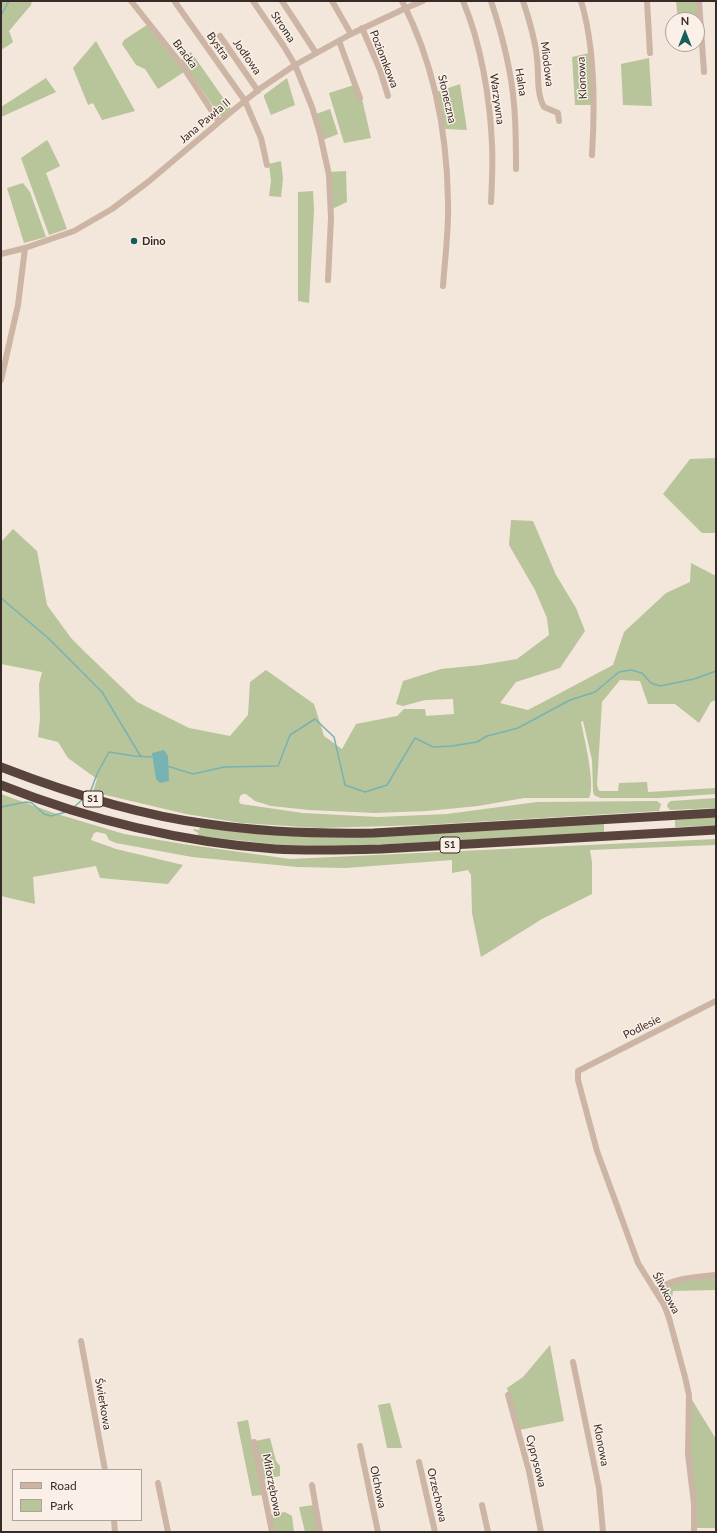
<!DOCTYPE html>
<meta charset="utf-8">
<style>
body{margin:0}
#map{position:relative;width:717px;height:1533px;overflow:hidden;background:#f3e6da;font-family:Lato,sans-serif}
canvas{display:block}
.frame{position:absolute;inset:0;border:2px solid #382b27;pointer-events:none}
.legend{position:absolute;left:12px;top:1469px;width:130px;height:52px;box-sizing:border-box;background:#fbf0e7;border:1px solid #ada19a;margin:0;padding:5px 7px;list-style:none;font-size:12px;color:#382b27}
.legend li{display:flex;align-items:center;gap:8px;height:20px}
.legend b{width:20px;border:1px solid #ada19a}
.north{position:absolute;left:665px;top:12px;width:40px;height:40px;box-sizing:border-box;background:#fbf0e7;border:1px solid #ada19a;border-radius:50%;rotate:0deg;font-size:11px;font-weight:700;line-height:16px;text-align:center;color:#382b27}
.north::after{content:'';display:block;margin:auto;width:14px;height:18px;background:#195c5c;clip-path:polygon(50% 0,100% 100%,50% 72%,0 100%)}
</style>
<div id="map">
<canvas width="717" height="1533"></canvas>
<div class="frame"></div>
<ul class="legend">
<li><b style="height:5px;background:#ccb5a5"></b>Road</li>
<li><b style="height:11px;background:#b8c499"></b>Park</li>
</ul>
<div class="north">N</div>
</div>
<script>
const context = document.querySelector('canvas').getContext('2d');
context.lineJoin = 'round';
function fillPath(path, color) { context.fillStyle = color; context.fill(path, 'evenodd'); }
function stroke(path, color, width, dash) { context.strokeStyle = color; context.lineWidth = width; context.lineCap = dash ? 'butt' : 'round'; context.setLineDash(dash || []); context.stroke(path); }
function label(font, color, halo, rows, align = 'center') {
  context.font = font + ' Lato,sans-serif'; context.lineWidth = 3; context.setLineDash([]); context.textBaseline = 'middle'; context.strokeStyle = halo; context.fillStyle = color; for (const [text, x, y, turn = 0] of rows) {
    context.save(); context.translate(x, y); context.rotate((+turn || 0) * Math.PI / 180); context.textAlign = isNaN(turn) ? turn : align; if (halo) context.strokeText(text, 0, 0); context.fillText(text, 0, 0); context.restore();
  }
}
fillPath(new Path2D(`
 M1 1H32L31 5 9 31 13 42 3 49 1 47Z
 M676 1H697L700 36H697V20H678Z
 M147 25 184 72 158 89 145 69 136 65 122 44 124 40Z
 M96 41 135 111 102 120 93 103 88 105 73 68Z
 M191 52 231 109 222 116H220L181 60Z
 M589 53 592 105H575L572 57Z
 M649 58 652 106 623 105 621 64Z
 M46 78 56 92 1 117V107Z
 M287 78 295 105 271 115 264 97V95Z
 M460 84 467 130 445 129 437 92Z
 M354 85 362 99 371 138 344 143 329 93Z
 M330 109 338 134 323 140 316 114Z
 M47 140 49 143 60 166 46 173 67 229 49 235 21 158Z
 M281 161 283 179 281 197 269 196 271 181 269 164Z
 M346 171 347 202 332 209 330 172Z
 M23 183 30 192 46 237 24 243 7 188Z
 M313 191 314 210 309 303 298 301V192Z
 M716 458V533H702L663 494 690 459Z
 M511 520 533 521 556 575 576 608 585 631 560 668 516 682 500 703 528 710 613 665 624 632 666 593 690 582 691 563 716 576V700L711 702 699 723 675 704H648L640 681 620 680 602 702 597 785 599 791H618L619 783 647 782 648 792 716 788V794L659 798H600L594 795 593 791 592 760 583 721 581 722C584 737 596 786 589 798H524L478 806 427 811 375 813 309 810 271 806 255 801 246 794H243L240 796 239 802 241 804 303 813 378 817 447 814 537 802 657 801 661 804 659 811 424 825 319 828 241 823 186 814 93 792 97 779 68 758 58 742 38 737 40 719 39 684 42 672 1 664V542L13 529 37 551 47 605 71 638 86 653 137 702 189 728 230 736 248 715 250 682 266 670 314 704 324 736 342 749 356 724 397 716 404 709H425L426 716 454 714 453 699 425 700 403 706 396 704 403 681 441 669 481 665 517 659 549 635 547 618 535 590 509 545Z
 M1 794 54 813 124 834 183 844 290 859 716 839V845L590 850 592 862V894L542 919 481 957 472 913 471 875 468 870 452 873V860L345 868 298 867 192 857 116 843 109 840 106 834 97 832 94 833 91 840 116 849 183 865 168 884 100 878 96 866 33 877 35 904 1 896Z
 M716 798V808L670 810 667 806 668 803 671 801Z
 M716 817V826L675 827V820Z
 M601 823 604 824V832L598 833 354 846 282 845 198 836V833L193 830 194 829 199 830 200 827 237 832Z
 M716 1275V1290L673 1291 671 1304 664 1305 656 1291 661 1285Z
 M550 1345 564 1421 519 1430 507 1388 523 1377Z
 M689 1395 716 1439V1528H694L688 1454Z
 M390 1403 402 1448H387L378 1405Z
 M248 1420 262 1495 252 1496 237 1422Z
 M270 1438 276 1461 280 1466V1476L262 1480 255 1441Z
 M314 1505 319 1532H305L299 1507Z
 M285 1512 292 1516 294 1532H273L269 1515Z`), '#b8c499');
fillPath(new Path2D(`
 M164 750 168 756 169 781 160 783 156 779 152 753Z`), '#77b3b2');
stroke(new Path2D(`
 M1 15 9 1
 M1 598 47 637 102 692 141 757
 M167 766 193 774 224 767 278 766 290 735 315 719 334 737 345 785 365 792 387 785 415 738 433 747 452 746 477 742 487 736 518 728 570 700 595 692 619 672 631 670 642 673 651 683 660 686 694 679 716 671
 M88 793 91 790 97 774 109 752 134 756 152 757
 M1 807 26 802 32 803 44 814 51 816 66 812
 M74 807 83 799`), '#77b3b2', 1.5);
stroke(new Path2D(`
 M131 1 182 65 219 122
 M253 1 283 45 295 65 312 107 320 134 329 175 331 218 328 280
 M282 1 316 53
 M332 1 351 34
 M402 1C434 63 447 132 448 201 449 229 445 258 443 286
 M463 1C481 43 490 99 492 144 493 163 492 183 491 202
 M491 1C502 34 511 69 514 104 516 125 516 147 516 169
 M523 1C529 19 535 39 537 58 539 73 536 93 544 107L558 113 559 121
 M581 1C595 47 595 107 592 155
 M647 1 650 53
 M699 1 704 72
 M175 2 245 101 261 138 267 165
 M362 28 380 70 388 96
 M220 36 258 91
 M339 41 360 98
 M1 254 25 248 74 231 112 209 148 182 231 112 261 88 295 65 351 34 406 8 423 1
 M1 380 18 305 25 248
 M656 1291C668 1278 698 1277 716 1275
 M81 1341 105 1470
 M573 1362 599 1488 603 1532
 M508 1395 529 1471 541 1532
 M254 1442 272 1532
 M360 1446 378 1532
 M419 1462 435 1532
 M158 1483 168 1532
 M312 1485 320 1532
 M482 1505 488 1532
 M114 1520 115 1532
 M694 1532V1504L688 1454 689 1395 685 1377 669 1318 664 1305 638 1263 597 1151 578 1080V1071L716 1001`), '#ccb5a5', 6);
stroke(new Path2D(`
 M1 767C68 793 137 815 208 824 263 832 318 834 374 833L716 813
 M1 785C89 820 181 842 275 849 310 851 346 850 381 849L716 830`), '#59443d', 9);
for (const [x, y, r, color] of [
 [134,241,4,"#195c5c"]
]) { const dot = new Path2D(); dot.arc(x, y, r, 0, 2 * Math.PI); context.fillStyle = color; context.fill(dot); stroke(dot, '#fbf0e7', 1.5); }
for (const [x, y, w] of [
 [93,799,20],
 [450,845,20]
]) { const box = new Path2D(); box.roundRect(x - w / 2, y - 8, w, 16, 3); context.fillStyle = '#fbf0e7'; context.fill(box); stroke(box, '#382b27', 1); }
label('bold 10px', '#382b27', null, [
 ["S1",93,799],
 ["S1",450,845]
]);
label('11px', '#382b27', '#fbf0e7', [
 ["Stroma",283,27,56],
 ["Bystra",218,46,55],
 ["Bracka",185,54,53],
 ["Jodłowa",247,57,55],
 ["Poziomkowa",384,59,69],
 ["Miodowa",547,64,83],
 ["Klonowa",582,78,-93],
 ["Halna",521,82,81],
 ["Słoneczna",447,99,77],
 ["Warzywna",497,99,82],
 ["Jana Pawła II",205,121,-40],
 ["Podlesie",642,1027,-26],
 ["Śliwkowa",666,1293,62],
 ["Świerkowa",103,1404,80],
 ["Klonowa",601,1445,79],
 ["Cyprysowa",536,1461,76],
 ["Miłorzębowa",272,1485,79],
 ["Olchowa",378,1487,78],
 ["Orzechowa",437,1495,77]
]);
label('bold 11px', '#382b27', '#fbf0e7', [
 ["Dino",142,241]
], 'left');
</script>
